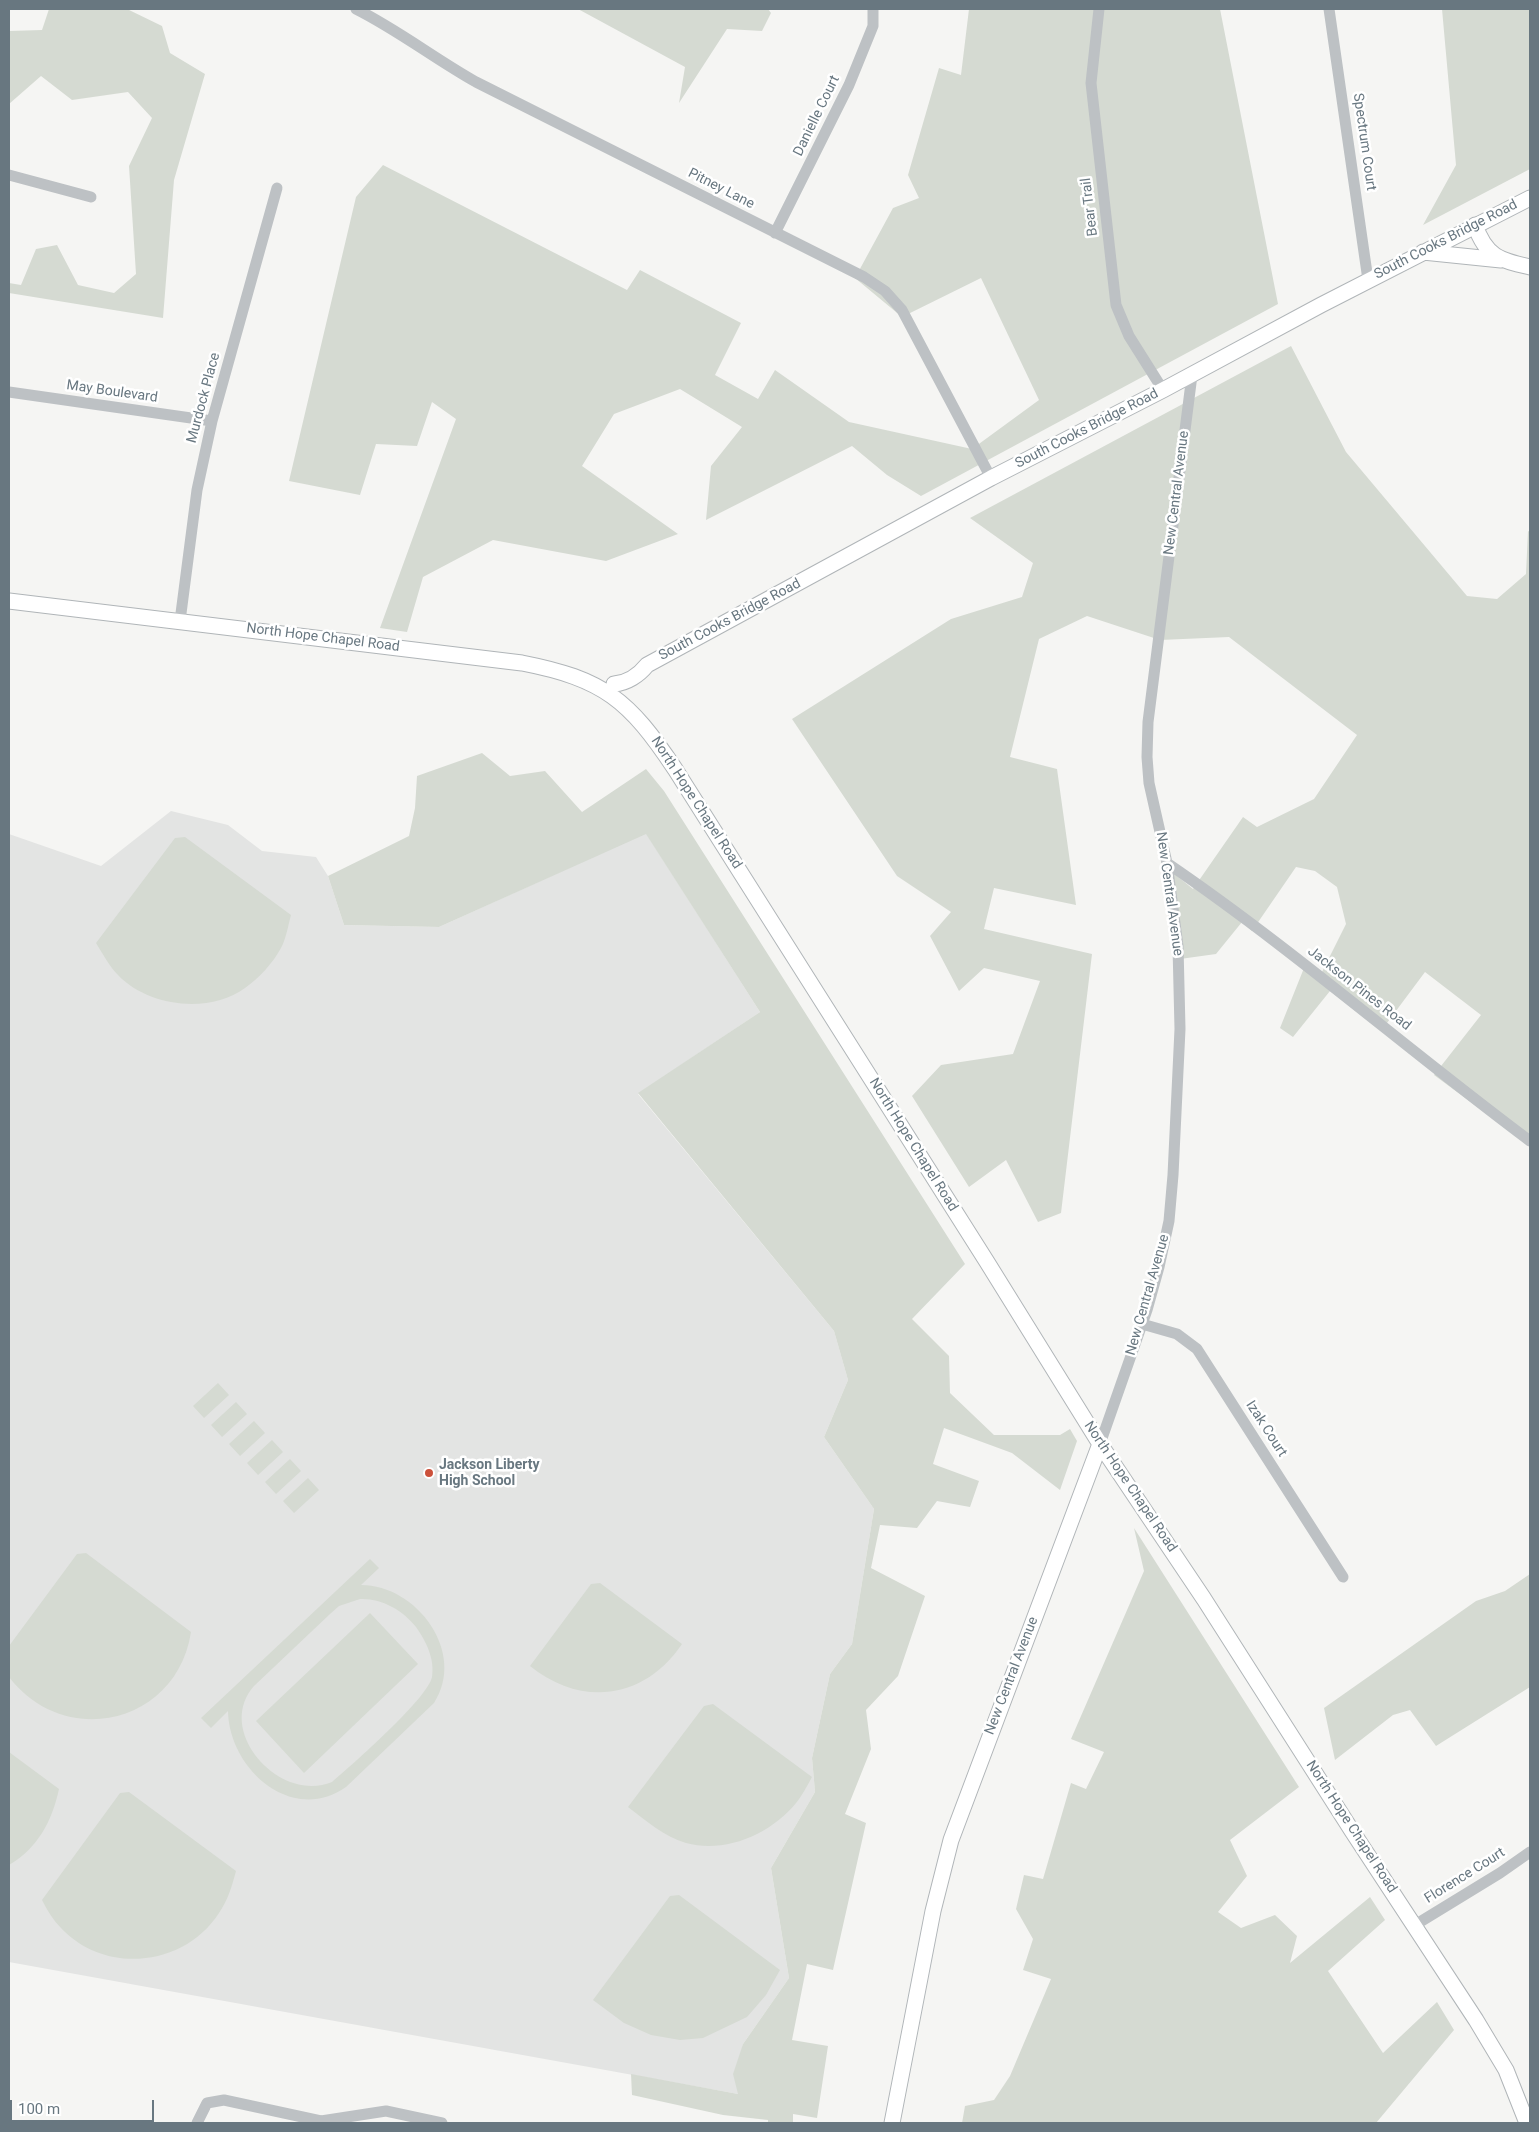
<!DOCTYPE html>
<style>
body{margin:0}
#map{position:relative;width:1539px;height:2132px;overflow:hidden;background:#f5f5f3;font-family:Roboto,sans-serif}
canvas{display:block}
.frame{position:absolute;inset:0;border:10px solid #687780;pointer-events:none}
.scale{position:absolute;left:10px;top:2100px;width:144px;height:22px;box-sizing:border-box;border:2px solid #687780;border-top:0;padding-left:6px;font-size:15px;line-height:18px;white-space:nowrap;color:#687780;-webkit-text-stroke:4px #fff;paint-order:stroke}
</style>
<div id="map">
<canvas width="1539" height="2132"></canvas>
<div class="frame"></div>
<div class="scale">100 m</div>
</div>
<script>
const context = document.querySelector('canvas').getContext('2d');
context.lineJoin = 'round';
function fillPath(path, color) { context.fillStyle = color; context.fill(path, 'evenodd'); }
function stroke(path, color, width, dash) { context.strokeStyle = color; context.lineWidth = width; context.lineCap = dash ? 'butt' : 'round'; context.setLineDash(dash || []); context.stroke(path); }
function label(font, color, halo, rows, align = 'center') {
  context.font = font + ' Roboto,sans-serif'; context.lineWidth = 5; context.setLineDash([]); context.textBaseline = 'middle'; context.strokeStyle = halo; context.fillStyle = color; for (const [text, x, y, turn = 0] of rows) {
    context.save(); context.translate(x, y); context.rotate((+turn || 0) * Math.PI / 180); context.textAlign = isNaN(turn) ? turn : align; if (halo) context.strokeText(text, 0, 0); context.fillText(text, 0, 0); context.restore();
  }
}
fillPath(new Path2D(`
 M171 811 228 825 262 851 316 857 328 876 344 925 439 927 646 833 760 1012 638 1094 834 1331 848 1380 824 1437 874 1509 852 1644 830 1674 812 1758 815 1792 771 1868 789 1978 743 2044 738 2094 9 1962V834L101 866Z`), '#e3e4e3');
fillPath(new Path2D(`
 M49 9H127L162 26 170 53 205 74 174 180 163 318 9 293V283L21 285 36 249 57 245 78 285 114 293 136 274 129 166 152 118 128 92 72 100 41 76 9 104V31L42 30Z
 M578 9H768L771 13 762 31 727 29 679 103 685 67Z
 M969 9H1220L1278 304 921 496 887 475 852 446 706 520 711 466 742 427 680 389 614 414 582 466 678 534 606 561 493 540 423 577 407 632 380 628 456 419 432 402 417 446 376 444 360 495 289 481 356 197 383 165 627 290 640 270 741 323 715 375 758 399 775 370 849 422 972 449 1039 400 981 278 902 317 855 278 893 208 919 198 908 175 939 68 961 75Z
 M1442 9H1530V169L1423 225 1456 165Z
 M1291 346 1346 452 1467 596 1497 599 1526 574 1528 531 1530 532V1146L1434 1075 1481 1015 1425 972 1381 1031 1330 991 1293 1037 1280 1028 1304 968 1319 978 1346 924 1337 887 1315 871 1296 867 1252 931 1242 922 1216 954 1180 959 1166 867 1193 889 1243 817 1257 827 1314 799 1357 735 1229 637 1160 640 1087 616 1039 639 1010 757 1057 769 1076 905 994 888 984 929 1092 954 1061 1213 1038 1222 1006 1160 969 1187 912 1096 941 1065 1013 1054 1040 981 984 968 959 991 930 936 951 912 897 876 792 719 951 619 1022 597 1033 563 970 518Z
 M482 753 510 776 545 771 582 812 646 769 664 791 965 1264 912 1319 949 1356 950 1393 994 1435H1060L1070 1429 1077 1441 1060 1490 1012 1453 944 1428 933 1464 979 1481 970 1507 937 1501 917 1528 880 1525 871 1568 925 1596 898 1676 866 1710 871 1749 845 1814 866 1823 833 1970 807 1964 792 2040 828 2046 817 2118 793 2114V2123H768V2120L723 2115 632 2095 631 2074 738 2094 733 2074 743 2044 789 1978 771 1868 815 1792 812 1758 830 1674 852 1644 874 1509 824 1437 848 1380 834 1331 638 1093 760 1012 646 834 439 927 344 925 328 876 409 836 415 808 417 776Z
 M185 837 291 915C288 926 286 939 281 948 273 963 259 978 245 988 210 1014 148 1007 118 975 109 966 103 954 96 943L175 838Z
 M218 1383 229 1395 204 1418 193 1406Z
 M236 1402 247 1414 222 1437 211 1425Z
 M254 1421 265 1433 240 1456 229 1444Z
 M272 1440 283 1452 258 1475 247 1463Z
 M290 1459 301 1471 276 1494 265 1482Z
 M308 1478 319 1490 294 1513 283 1501Z
 M1134 1528 1299 1787 1230 1840 1247 1876 1218 1912 1241 1928 1275 1915 1297 1936 1290 1963 1370 1897 1385 1920 1328 1971 1383 2053 1437 2002 1454 2030 1376 2123H962L965 2106 994 2100 1010 2076 1051 1979 1023 1970 1033 1939 1016 1909 1024 1875 1043 1879 1071 1783 1086 1789 1104 1752 1071 1739 1144 1571Z
 M86 1553 191 1632C177 1724 65 1750 9 1677V1646L77 1554Z
 M370 1559 379 1568 361 1585C417 1585 467 1653 434 1703L346 1787C292 1825 229 1769 228 1711L211 1728 201 1718ZM360 1599C381 1598 403 1610 416 1627 426 1641 435 1659 432 1677 428 1698 352 1765 332 1782 280 1804 214 1731 254 1686L330 1614 339 1606Z
 M1530 1574V1687L1436 1746 1410 1710 1393 1715 1335 1760 1324 1708 1476 1601 1505 1591Z
 M600 1583 682 1644C645 1699 582 1708 530 1666L591 1584Z
 M370 1613 418 1664 304 1773 256 1721Z
 M713 1704 812 1777C807 1786 802 1796 796 1803 771 1834 725 1854 686 1843 665 1837 645 1820 628 1807L704 1706Z
 M9 1752 59 1789C52 1821 38 1848 9 1865Z
 M129 1792 236 1871C232 1886 228 1900 219 1913 184 1967 105 1975 61 1928 53 1920 47 1910 42 1900L120 1793Z
 M679 1895 780 1970 766 1995 747 2017 703 2038 680 2040 651 2035 624 2023 593 2000 670 1896Z`), '#d5dad2');
const secondary = new Path2D(`
 M1475 225C1486 257 1500 260 1530 267
 M1423 252 1501 260
 M9 601 522 663C604 679 629 700 675 769L987 1262 1100 1444 1204 1599 1352 1831 1476 2020 1506 2070 1527 2123
 M614 684C627 683 639 675 647 665L991 478 1163 390 1321 305 1530 198
 M892 2123 933 1911 951 1840 1100 1444`);
stroke(secondary, '#b0b5b8', 17);
stroke(new Path2D(`
 M356 9C398 30 435 59 476 82L864 277 885 291 902 310 991 478
 M1099 9 1091 83 1116 305 1129 336 1163 390
 M1329 9 1368 280
 M9 175 91 197
 M775 233 849 85 873 26V9
 M9 392 212 421
 M180 621 197 490 212 421 277 188
 M1167 863C1293 949 1408 1050 1530 1141
 M1142 1324 1177 1334 1197 1349 1343 1577
 M1100 1444 1147 1310 1159 1267 1169 1221 1173 1175 1180 1029 1178 946 1167 863 1149 783 1147 757 1148 722 1192 375
 M1415 1925 1500 1873 1530 1852
 M197 2123 207 2103 224 2100 321 2121 386 2111 442 2123`), '#bdc1c4', 11);
stroke(secondary, '#fff', 15);
for (const [x, y, r, color] of [
 [429,1473,5,"#cc513b"]
]) { const dot = new Path2D(); dot.arc(x, y, r, 0, 2 * Math.PI); context.fillStyle = color; context.fill(dot); stroke(dot, '#fff', 2); }
label('14px', '#687780', '#fff', [
 ["Danielle Court",817,116,-64],
 ["Spectrum Court",1364,142,82],
 ["Pitney Lane",721,189,27],
 ["Bear Trail",1090,207,-97],
 ["South Cooks Bridge Road",1446,240,-27],
 ["May Boulevard",112,392,8],
 ["Murdock Place",204,398,-75],
 ["South Cooks Bridge Road",1087,429,-27],
 ["New Central Avenue",1177,493,-83],
 ["South Cooks Bridge Road",730,620,-28],
 ["North Hope Chapel Road",323,638,7],
 ["North Hope Chapel Road",696,803,57],
 ["New Central Avenue",1169,894,82],
 ["Jackson Pines Road",1359,989,38],
 ["North Hope Chapel Road",913,1145,58],
 ["New Central Avenue",1148,1295,-74],
 ["Izak Court",1266,1429,57],
 ["North Hope Chapel Road",1130,1487,56],
 ["New Central Avenue",1012,1676,-69],
 ["North Hope Chapel Road",1351,1827,57],
 ["Florence Court",1465,1876,-32]
]);
label('bold 14px', '#687780', '#fff', [
 ["Jackson Liberty",439,1465],
 ["High School",439,1481]
], 'left');
</script>
